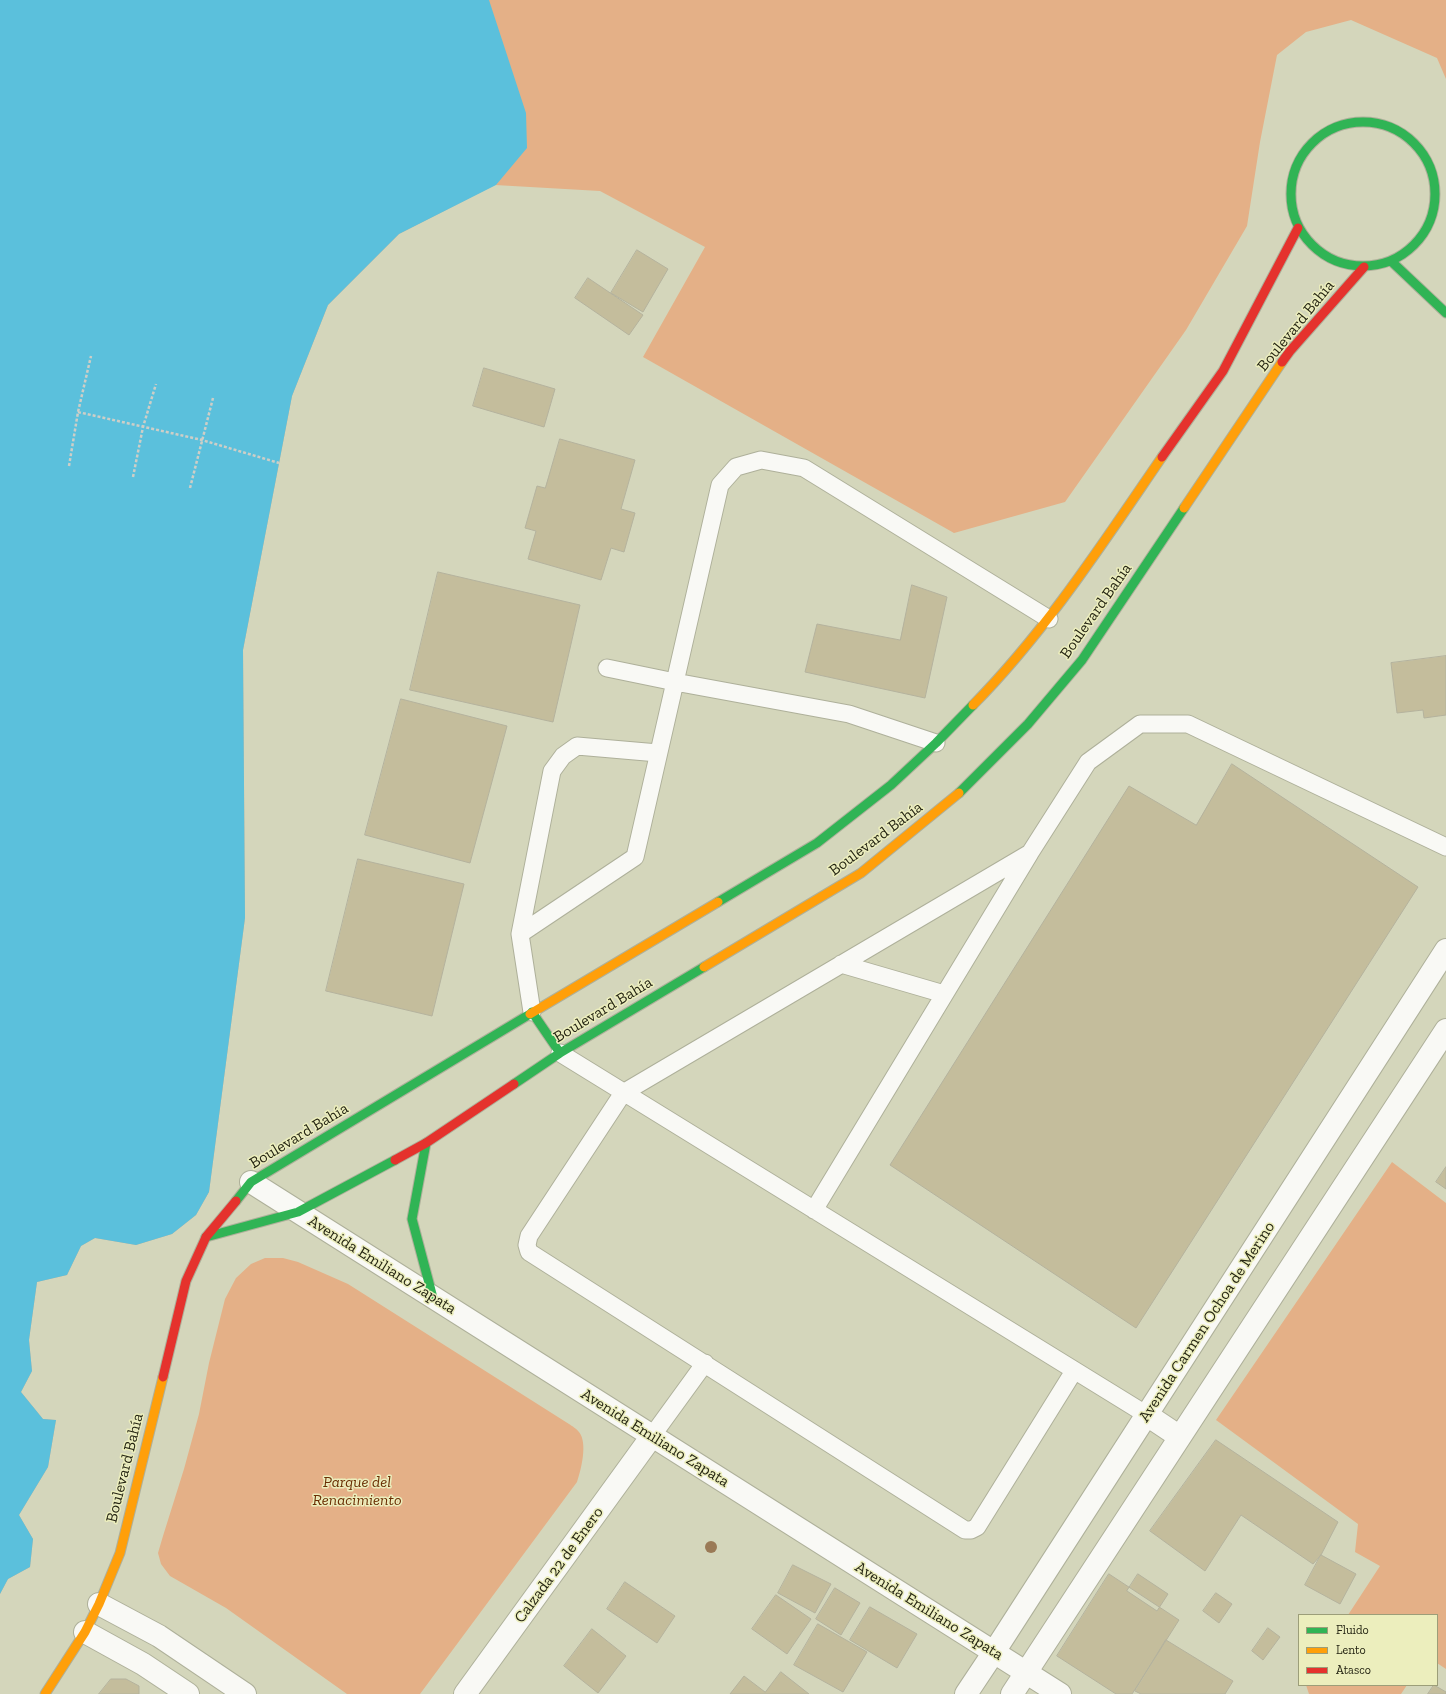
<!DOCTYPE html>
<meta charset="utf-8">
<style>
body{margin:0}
#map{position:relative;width:1446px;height:1694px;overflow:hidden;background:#d4d6bb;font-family:"Zilla Slab",serif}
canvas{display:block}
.legend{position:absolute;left:1298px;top:1614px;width:140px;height:72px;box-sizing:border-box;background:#eceebd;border:1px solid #9c9e79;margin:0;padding:5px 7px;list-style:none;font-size:12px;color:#252513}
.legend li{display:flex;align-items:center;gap:8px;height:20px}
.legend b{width:20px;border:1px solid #9c9e79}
</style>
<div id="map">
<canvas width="1446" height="1694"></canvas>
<ul class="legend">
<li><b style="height:5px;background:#30b455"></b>Fluido</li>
<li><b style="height:5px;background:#ff9f0a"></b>Lento</li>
<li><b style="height:5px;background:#e5322d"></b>Atasco</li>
</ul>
</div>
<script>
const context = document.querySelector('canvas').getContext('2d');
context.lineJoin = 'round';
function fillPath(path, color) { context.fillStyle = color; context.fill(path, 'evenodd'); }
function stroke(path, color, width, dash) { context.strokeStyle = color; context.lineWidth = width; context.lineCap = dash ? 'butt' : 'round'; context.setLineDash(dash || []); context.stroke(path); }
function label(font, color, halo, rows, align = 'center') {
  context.font = font + ' "Zilla Slab",serif'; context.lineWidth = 3; context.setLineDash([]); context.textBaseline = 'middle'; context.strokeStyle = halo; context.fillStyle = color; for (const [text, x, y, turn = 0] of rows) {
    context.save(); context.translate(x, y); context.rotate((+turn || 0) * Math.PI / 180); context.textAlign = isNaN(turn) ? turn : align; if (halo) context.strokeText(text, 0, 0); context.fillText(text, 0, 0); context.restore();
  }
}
fillPath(new Path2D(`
 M0 0H1446V79L1437 58 1351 20 1306 32 1277 55 1260 142 1247 226 1186 330 1065 502 954 533 643 357 705 247 600 191 495 185 399 234 328 305 292 396 243 650 245 918 209 1192 196 1215 172 1234 136 1245 95 1238 81 1246 67 1275 37 1282 29 1340 32 1371 21 1392 43 1419 56 1420 48 1467 19 1515 33 1539 30 1567 8 1579 0 1594Z
 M1392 1162 1446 1203V1669L1437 1663V1615H1348L1380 1566 1355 1552 1358 1524 1216 1420Z
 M265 1258H283L298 1262 348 1284 569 1424C572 1426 577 1429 579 1432 588 1443 581 1470 577 1482L420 1694H347L226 1608 170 1576 161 1564 158 1553 163 1536 184 1469 199 1414 209 1363 225 1299 236 1278 251 1264Z
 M1306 1685H1407L1401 1694H1309Z`), '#e4b087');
fillPath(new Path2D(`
 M0 0H489L526 113 527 148 496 185 399 234 328 305 292 396 243 650 245 918 209 1192 196 1215 172 1234 136 1245 95 1238 81 1246 67 1275 37 1282 29 1340 32 1371 21 1392 43 1419 56 1420 48 1467 19 1515 33 1539 30 1567 8 1579 0 1594Z`), '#5bc0dc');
const building = new Path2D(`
 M637 250 668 269 643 312 611 293Z
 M588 278 643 315 629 335 575 298Z
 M484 368 555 389 544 427 473 406Z
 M560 439 635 460 621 509 635 513 624 552 611 548 601 580 528 559 536 531 525 528 537 486 545 488Z
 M438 572 580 605 553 722 410 690Z
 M912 585 947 597 925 698 805 672 817 624 900 640Z
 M1446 656V715L1424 718 1423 710 1397 713 1391 663Z
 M401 699 507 726 470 863 365 835Z
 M1232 764 1418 887 1136 1328 890 1165 1129 786 1196 825Z
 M358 859 464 884 432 1016 326 991Z
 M1446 1167V1189L1436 1182Z
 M1216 1440 1338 1522 1321 1555 1313 1564 1241 1515 1205 1571 1150 1531Z
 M1321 1555 1356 1574 1340 1604 1305 1585Z
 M793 1565 831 1584 815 1613 778 1593Z
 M1109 1574 1179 1620 1132 1694H1116L1057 1656Z
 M1138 1574 1168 1594 1157 1611 1127 1591Z
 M625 1582 675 1616 657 1643 607 1609Z
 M835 1588 860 1603 841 1635 816 1619Z
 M1216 1593 1232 1604 1219 1623 1203 1611Z
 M776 1595 811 1619 787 1654 752 1629Z
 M870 1607 917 1634 897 1668 850 1640Z
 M818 1624 867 1652 843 1692 794 1665Z
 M1268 1628 1280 1637 1263 1660 1252 1651Z
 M592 1629 626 1656 598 1693 564 1666Z
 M1166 1640 1233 1681 1225 1694H1141L1135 1691Z
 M781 1672 809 1694H730L744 1676 765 1692Z
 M111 1679H126L139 1686V1694H99Z
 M1434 1685 1446 1692V1694H1428Z`);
fillPath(building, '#c4bd9c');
stroke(building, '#b4b29d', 1);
const lane = new Path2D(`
 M607 668 675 682 849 714 936 743
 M1030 853 623 1093 529 1236 527 1245 529 1252 965 1530H971L977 1527 1074 1371
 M520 934 635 857 720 485 736 467 761 460 804 468 1049 619
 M841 964 944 994
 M532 1012 520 934 552 771 563 756 577 746 658 753
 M560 1053 1147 1415
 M814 1210 1030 853 1088 762 1140 724H1188L1446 847
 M652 1436 705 1363`);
const street = new Path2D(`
 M251 1182 1060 1694
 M1147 1415 1180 1437
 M99 1604 159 1636 245 1694
 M85 1632 143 1664 188 1694
 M465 1694 652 1436
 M966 1694 994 1652 1446 950
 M1012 1694 1446 1030`);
const fast = new Path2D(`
 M1291 194a72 72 0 1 1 144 0a72 72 0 1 1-144 0Z
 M1391 261 1446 313
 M959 793 1028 724 1082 660 1184 508
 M718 902 817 843 891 785 936 743 973 705
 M532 1012 560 1053
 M514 1084 560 1053 704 967
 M426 1143 412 1219 433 1298
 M236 1201 251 1182 530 1014
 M206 1237 298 1212 395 1160`);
const slow = new Path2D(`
 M1184 508 1282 362
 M973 705C1046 631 1103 543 1162 457
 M704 967 861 873 959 793
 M530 1014 718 902
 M45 1694 85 1632 99 1604 120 1553 163 1377`);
const jam = new Path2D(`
 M1282 362 1290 351 1364 267
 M1162 457 1223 371 1298 228
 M395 1160 426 1143 514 1084
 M163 1377 186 1281 206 1237 236 1201`);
stroke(lane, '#aeb09a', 19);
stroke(street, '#aeb09a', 24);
stroke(fast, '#aeb09a', 11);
stroke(slow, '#aeb09a', 11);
stroke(jam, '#aeb09a', 11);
stroke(new Path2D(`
 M78 412 202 440 279 463
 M69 466 78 412 91 356
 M133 477 143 427 156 384
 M190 488 213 398`), '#cecec7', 2.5, [3, 2]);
stroke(lane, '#f9f9f5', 17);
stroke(street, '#f9f9f5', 22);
stroke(fast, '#30b455', 9);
stroke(slow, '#ff9f0a', 9);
stroke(jam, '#e5322d', 9);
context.fillStyle = '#9a7a56';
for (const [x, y] of [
 [711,1547]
]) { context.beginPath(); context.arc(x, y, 6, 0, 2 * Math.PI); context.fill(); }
label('16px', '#252513', '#eceebd', [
 ["Boulevard Bahía",1296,326,-51],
 ["Boulevard Bahía",1096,611,-55],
 ["Boulevard Bahía",876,839,-37],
 ["Boulevard Bahía",603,1010,-31],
 ["Boulevard Bahía",299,1136,-31],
 ["Avenida Emiliano Zapata",382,1265,32],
 ["Avenida Carmen Ochoa de Merino",1207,1322,-57],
 ["Avenida Emiliano Zapata",655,1438,32],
 ["Boulevard Bahía",125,1468,-76],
 ["Calzada 22 de Enero",559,1565,-54],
 ["Avenida Emiliano Zapata",929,1611,32]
]);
label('italic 16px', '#6a2e03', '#eceebd', [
 ["Parque del",357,1482],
 ["Renacimiento",357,1500]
]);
</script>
